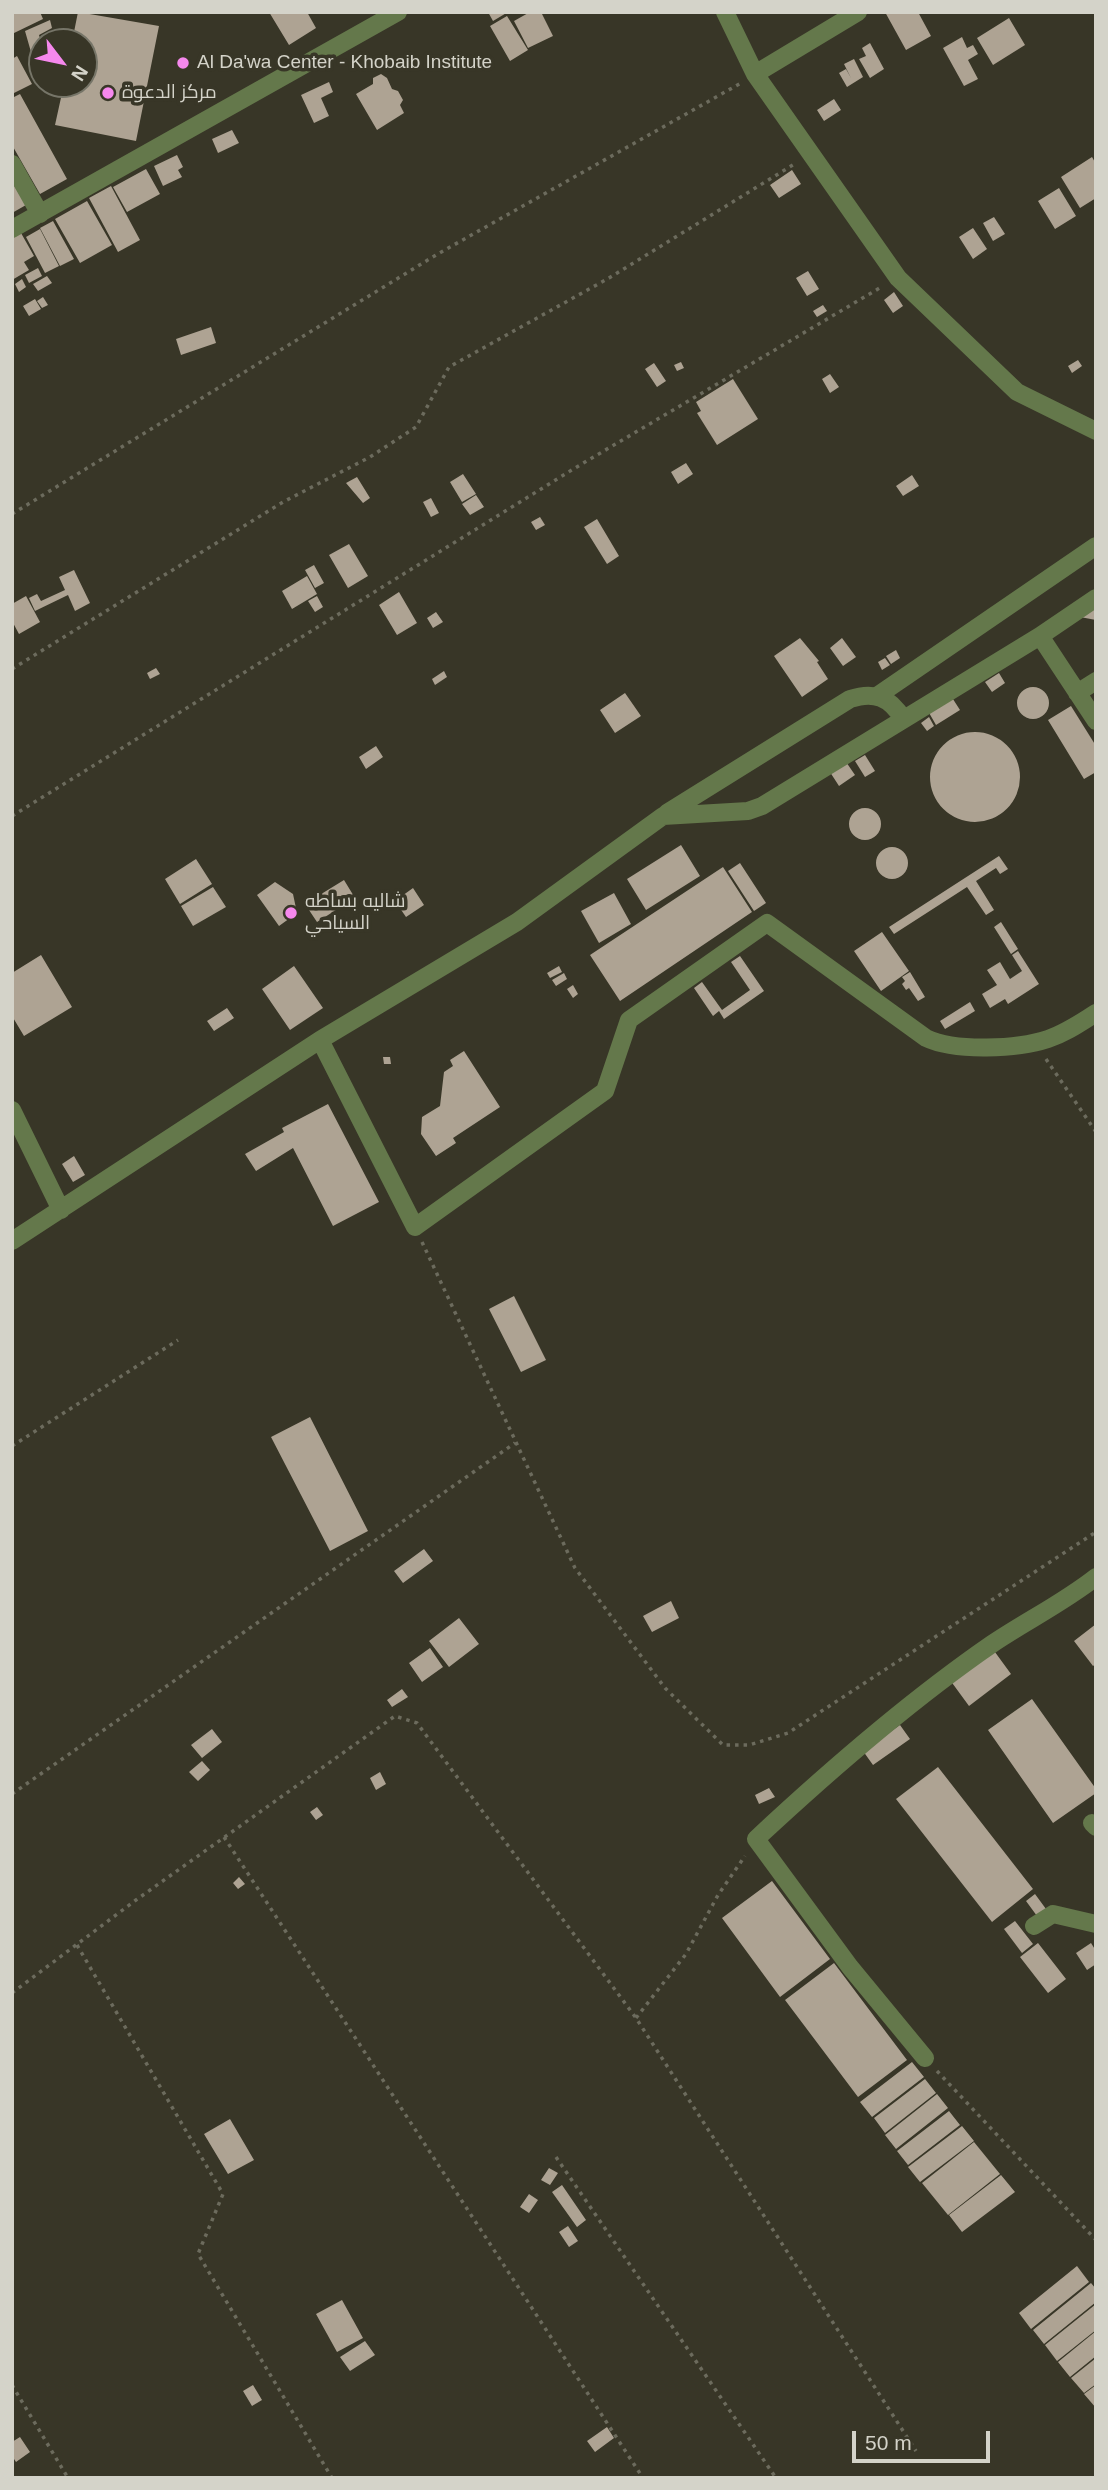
<!DOCTYPE html>
<meta charset="utf-8">
<style>
body{margin:0}
#map{position:relative;width:1108px;height:2490px;overflow:hidden;background:#383627;font-family:Helvetica,sans-serif}
canvas{display:block}
.frame{position:absolute;inset:0;border:14px solid #d4d3c9;pointer-events:none}
.north{position:absolute;left:28px;top:28px;width:70px;height:70px;box-sizing:border-box;background:#383627;border:2px solid #767568;border-radius:50%;rotate:122deg;font-size:19px;font-weight:700;line-height:28px;text-align:center;color:#d4d3c9}
.north::after{content:'';display:block;margin:auto;width:24px;height:32px;background:#f688ed;clip-path:polygon(50% 0,100% 100%,50% 72%,0 100%)}
.scale{position:absolute;left:852px;top:2431px;width:138px;height:32px;box-sizing:border-box;border:4px solid #d4d3c9;border-top:0;padding-left:9px;font-size:21px;line-height:24px;white-space:nowrap;color:#d4d3c9;-webkit-text-stroke:5px #383627;paint-order:stroke}
</style>
<div id="map">
<canvas width="1108" height="2490"></canvas>
<div class="frame"></div>
<div class="north">N</div>
<div class="scale">50 m</div>
</div>
<script>
const context = document.querySelector('canvas').getContext('2d');
context.lineJoin = 'round';
function fillPath(path, color) { context.fillStyle = color; context.fill(path, 'evenodd'); }
function stroke(path, color, width, dash) { context.strokeStyle = color; context.lineWidth = width; context.lineCap = dash ? 'butt' : 'round'; context.setLineDash(dash || []); context.stroke(path); }
function label(font, color, halo, rows, align = 'center') {
  context.font = font + ' Helvetica,Cairo,sans-serif'; context.lineWidth = 7; context.setLineDash([]); context.textBaseline = 'middle'; context.strokeStyle = halo; context.fillStyle = color; for (const [text, x, y, turn = 0] of rows) {
    context.save(); context.translate(x, y); context.rotate((+turn || 0) * Math.PI / 180); context.textAlign = isNaN(turn) ? turn : align; if (halo) context.strokeText(text, 0, 0); context.fillText(text, 0, 0); context.restore();
  }
}
fillPath(new Path2D(`
 M12 12H40L43 19 12 34Z
 M78 12 159 26 136 141 55 125 64 84H84V42H72Z
 M269 12H307L316 28 289 45Z
 M488 12H508L493 21Z
 M530 12H541L553 36 528 48 514 21Z
 M885 12H918L931 36 906 50Z
 M507 16 528 50 510 61 490 26Z
 M1009 18 1025 45 993 65 977 38Z
 M50 20 52 28 39 35 42 45V80H39L25 31Z
 M962 37 967 48 973 45 978 54 968 60 978 79 964 86 943 48Z
 M870 43 884 69 870 78 859 59 866 56 862 48Z
 M17 56 32 84 12 94V59Z
 M854 59 863 77 847 87 839 73 846 69 851 78 844 64Z
 M381 74 387 78 392 89 398 91 403 100 400 105 404 113 377 130 356 94 373 84V78Z
 M329 82 333 92 321 98 329 116 314 123 301 95Z
 M20 94 67 179 40 194 12 145V98Z
 M834 99 841 110 824 121 817 110Z
 M232 130 239 143 218 153 212 139Z
 M177 155 183 167 178 170 182 177 163 186 154 166Z
 M1092 157 1096 164V198L1080 208 1061 177Z
 M146 169 160 194 127 212 113 187Z
 M792 170 801 184 779 198 770 185Z
 M12 182 26 205 12 213Z
 M111 186 140 240 118 252 89 198Z
 M1059 188 1076 216 1055 229 1038 201Z
 M87 201 112 245 80 263 55 219Z
 M994 217 1005 234 993 241 983 223Z
 M53 221 74 259 60 266 40 228Z
 M973 228 987 249 973 259 959 237Z
 M40 229 59 266 45 273 26 237Z
 M21 233 34 256 24 262 29 270 12 280V238Z
 M38 268 42 276 29 283 25 275Z
 M808 271 819 289 807 296 796 278Z
 M47 276 52 283 38 291 33 284Z
 M22 279 26 287 19 292 15 284Z
 M894 292 903 306 893 313 884 300Z
 M43 297 48 305 42 308 37 301Z
 M35 299 41 309 29 316 23 306Z
 M823 305 827 311 817 317 813 311Z
 M211 327 216 343 181 355 176 339Z
 M1078 360 1082 366 1072 373 1068 366Z
 M681 362 684 368 677 371 674 365Z
 M654 363 666 381 657 387 645 369Z
 M830 374 839 387 830 393 822 379Z
 M733 379 758 419 717 445 697 413 701 411 696 402Z
 M686 463 693 474 678 484 671 472Z
 M463 474 476 494 462 502 450 482Z
 M912 475 919 486 903 496 896 486Z
 M357 477 370 498 363 503 346 483Z
 M476 495 484 507 470 515 462 504Z
 M431 498 439 513 431 517 423 502Z
 M540 517 545 525 536 530 531 522Z
 M597 519 619 556 607 564 584 527Z
 M349 544 368 576 348 588 329 555Z
 M314 565 324 583 315 588 305 570Z
 M74 570 90 603 75 611 68 595 35 611 29 598 37 594 41 601 65 590 59 577Z
 M307 576 317 594 292 609 282 591Z
 M399 592 417 623 397 635 379 605Z
 M26 596 40 622 19 634 12 621V604Z
 M317 596 323 607 315 612 308 601Z
 M1096 607V620L1080 617Z
 M436 612 443 622 433 628 427 618Z
 M800 638 819 661 817 662 828 679 802 697 774 656Z
 M842 638 856 657 843 666 830 648Z
 M896 650 900 658 891 664 886 656Z
 M885 658 890 665 882 670 878 662Z
 M156 668 160 674 150 679 147 673Z
 M444 671 447 677 435 685 432 679Z
 M999 673 1005 683 992 692 985 682Z
 M1017 703a16 16 0 1 1 32 0a16 16 0 1 1-32 0Z
 M625 693 641 716 615 733 600 710Z
 M951 696 960 710 936 725 928 711Z
 M1071 706 1096 746V772L1084 779 1048 720Z
 M929 717 934 726 927 731 921 723Z
 M930 777a45 45 0 1 1 90 0a45 45 0 1 1-90 0Z
 M376 746 383 757 366 769 359 757Z
 M865 755 875 771 865 777 855 761Z
 M844 759 855 775 839 786 828 769Z
 M849 824a16 16 0 1 1 32 0a16 16 0 1 1-32 0Z
 M681 845 700 876 646 910 627 879Z
 M876 863a16 16 0 1 1 32 0a16 16 0 1 1-32 0Z
 M999 856 1008 869 1000 874 996 868 976 881 994 910 986 915 967 887 894 934 889 927Z
 M196 859 212 884 180 904 165 879Z
 M740 863 766 903 754 911 728 871Z
 M723 867 752 912 620 1001 590 955Z
 M344 880 355 898 317 922 305 904Z
 M275 882 293 894 297 913 279 926 257 895Z
 M213 887 226 907 193 926 181 906Z
 M413 888 424 905 406 917 395 901Z
 M614 893 631 924 599 943 581 911Z
 M1001 922 1018 949 1011 954 994 927Z
 M882 932 909 971 881 991 854 951Z
 M1018 951 1039 984 1008 1004 1005 999 990 1008 982 994 997 985 987 970 1000 962 1010 979 1022 971 1012 955Z
 M41 955 72 1007 24 1036 12 1016V973Z
 M740 956 764 991 724 1019 719 1011 713 1016 694 988 702 982 722 1010 750 990 731 962Z
 M294 966 323 1008 290 1030 262 989Z
 M559 966 562 972 550 978 547 973Z
 M910 972 925 997 918 1001 909 988 906 990 902 984 905 981 902 977Z
 M564 973 567 979 556 986 552 980Z
 M573 985 578 994 573 998 567 989Z
 M970 1002 975 1011 945 1029 940 1021Z
 M227 1008 234 1018 214 1031 207 1021Z
 M464 1051 500 1107 453 1138 456 1143 436 1156 421 1134 422 1117 440 1106 444 1072 453 1066 450 1060Z
 M383 1057H390L391 1064H384Z
 M328 1104 379 1202 333 1226 293 1148 256 1171 245 1154 284 1132 282 1128Z
 M74 1156 85 1175 73 1182 62 1164Z
 M514 1296 546 1360 521 1372 489 1309Z
 M310 1417 368 1531 330 1551 271 1437Z
 M424 1549 433 1561 403 1583 394 1571Z
 M671 1601 679 1618 652 1632 643 1616Z
 M459 1618 479 1644 449 1667 429 1641Z
 M1096 1624V1664L1093 1666 1074 1641Z
 M430 1648 443 1667 422 1682 409 1663Z
 M992 1648 1011 1674 969 1706 950 1680Z
 M402 1689 408 1697 392 1707 387 1700Z
 M1032 1699 1096 1789V1793L1053 1823 988 1730Z
 M900 1725 910 1739 873 1765 863 1751Z
 M212 1729 222 1742 202 1758 191 1745Z
 M202 1761 210 1770 198 1781 189 1772Z
 M938 1767 1033 1889 992 1922 896 1799Z
 M380 1772 386 1784 376 1790 370 1778Z
 M769 1788 775 1797 759 1804 755 1795Z
 M317 1807 323 1815 316 1820 310 1812Z
 M239 1877 245 1884 238 1889 233 1883Z
 M772 1881 830 1959 780 1997 722 1918Z
 M1035 1894 1046 1909 1037 1916 1026 1901Z
 M1015 1921 1033 1944 1022 1953 1004 1929Z
 M1038 1943 1066 1979 1048 1993 1020 1957Z
 M1091 1943 1096 1951V1964L1087 1970 1076 1953Z
 M834 1963 907 2060 858 2097 785 2000Z
 M912 2062 924 2077 872 2117 860 2102Z
 M925 2079 936 2093 885 2133 874 2118Z
 M937 2094 948 2108 896 2149 885 2135Z
 M949 2111 960 2125 908 2165 897 2151Z
 M230 2119 254 2160 228 2174 204 2134Z
 M962 2126 974 2141 920 2182 908 2167Z
 M974 2142 1000 2174 948 2215 922 2183Z
 M549 2168 558 2173 550 2185 541 2180Z
 M1001 2175 1015 2192 962 2232 949 2215Z
 M562 2185 586 2220 577 2227 552 2192Z
 M529 2194 538 2200 529 2213 520 2207Z
 M568 2226 578 2241 569 2247 559 2232Z
 M1077 2266 1089 2282 1031 2329 1019 2313Z
 M1091 2283 1096 2289V2302L1044 2344 1033 2330Z
 M342 2300 363 2338 337 2352 316 2314Z
 M1096 2304V2330L1057 2361 1045 2345Z
 M1096 2331V2356L1070 2377 1058 2362Z
 M365 2341 375 2355 350 2371 340 2357Z
 M1096 2358V2384L1084 2393 1071 2378Z
 M253 2385 262 2400 252 2406 243 2391Z
 M1096 2385V2408L1084 2394Z
 M607 2427 614 2438 595 2452 587 2441Z
 M20 2437 30 2452 16 2462 12 2456V2442Z`), '#aea393');
stroke(new Path2D(`
 M12 514 436 255 741 83
 M12 669 283 502 370 457 416 427 449 367 609 278 796 163
 M12 816 575 468 883 286
 M1046 1059 1096 1132
 M422 1242 575 1568 665 1688 723 1745H749L788 1733 1096 1532
 M12 1446 178 1340
 M12 1794 515 1443
 M224 1837 643 2478
 M77 1945 223 2194 198 2254 332 2478
 M12 1993 136 1900 395 1716 417 1723 636 2018 916 2451
 M636 2018 686 1954 718 1895 745 1856
 M937 2071 1096 2240
 M556 2157 776 2478
 M12 2385 68 2478`), '#6c6b5d', 3.5, [3.5, 5]);
stroke(new Path2D(`
 M725 12 755 74 898 278 1017 392 1096 431
 M755 74 858 12
 M12 164 40 214
 M12 229 398 12
 M1096 598 1040 636 1096 721
 M1077 693 1096 681
 M877 696 1096 546
 M667 813 850 699C874 691 890 697 903 719
 M320 1040 415 1227 605 1091 629 1020 767 923 926 1038C955 1052 1018 1049 1048 1039 1066 1033 1080 1023 1096 1013
 M12 1110 61 1210
 M12 1241 320 1040 517 922 663 816 748 811 762 806 1040 636
 M1092 1823 1096 1827
 M1034 1926 1053 1914 1096 1924
 M925 2058 850 1967 756 1839C830 1770 908 1702 992 1644 1026 1621 1063 1603 1096 1577`), '#64784b', 18);
for (const [x, y, r, color] of [
 [183,63,7,"#f688ed"],
 [108,93,7,"#f688ed"],
 [291,913,7,"#f688ed"]
]) { const dot = new Path2D(); dot.arc(x, y, r, 0, 2 * Math.PI); context.fillStyle = color; context.fill(dot); stroke(dot, '#383627', 2.5); }
label('19px', '#d4d3c9', '#383627', [
 ["Al Da'wa Center - Khobaib Institute",197,63],
 ["مركز الدعوة",122,93],
 ["شاليه بساطه",305,902],
 ["السياحي",305,924]
], 'left');
</script>
